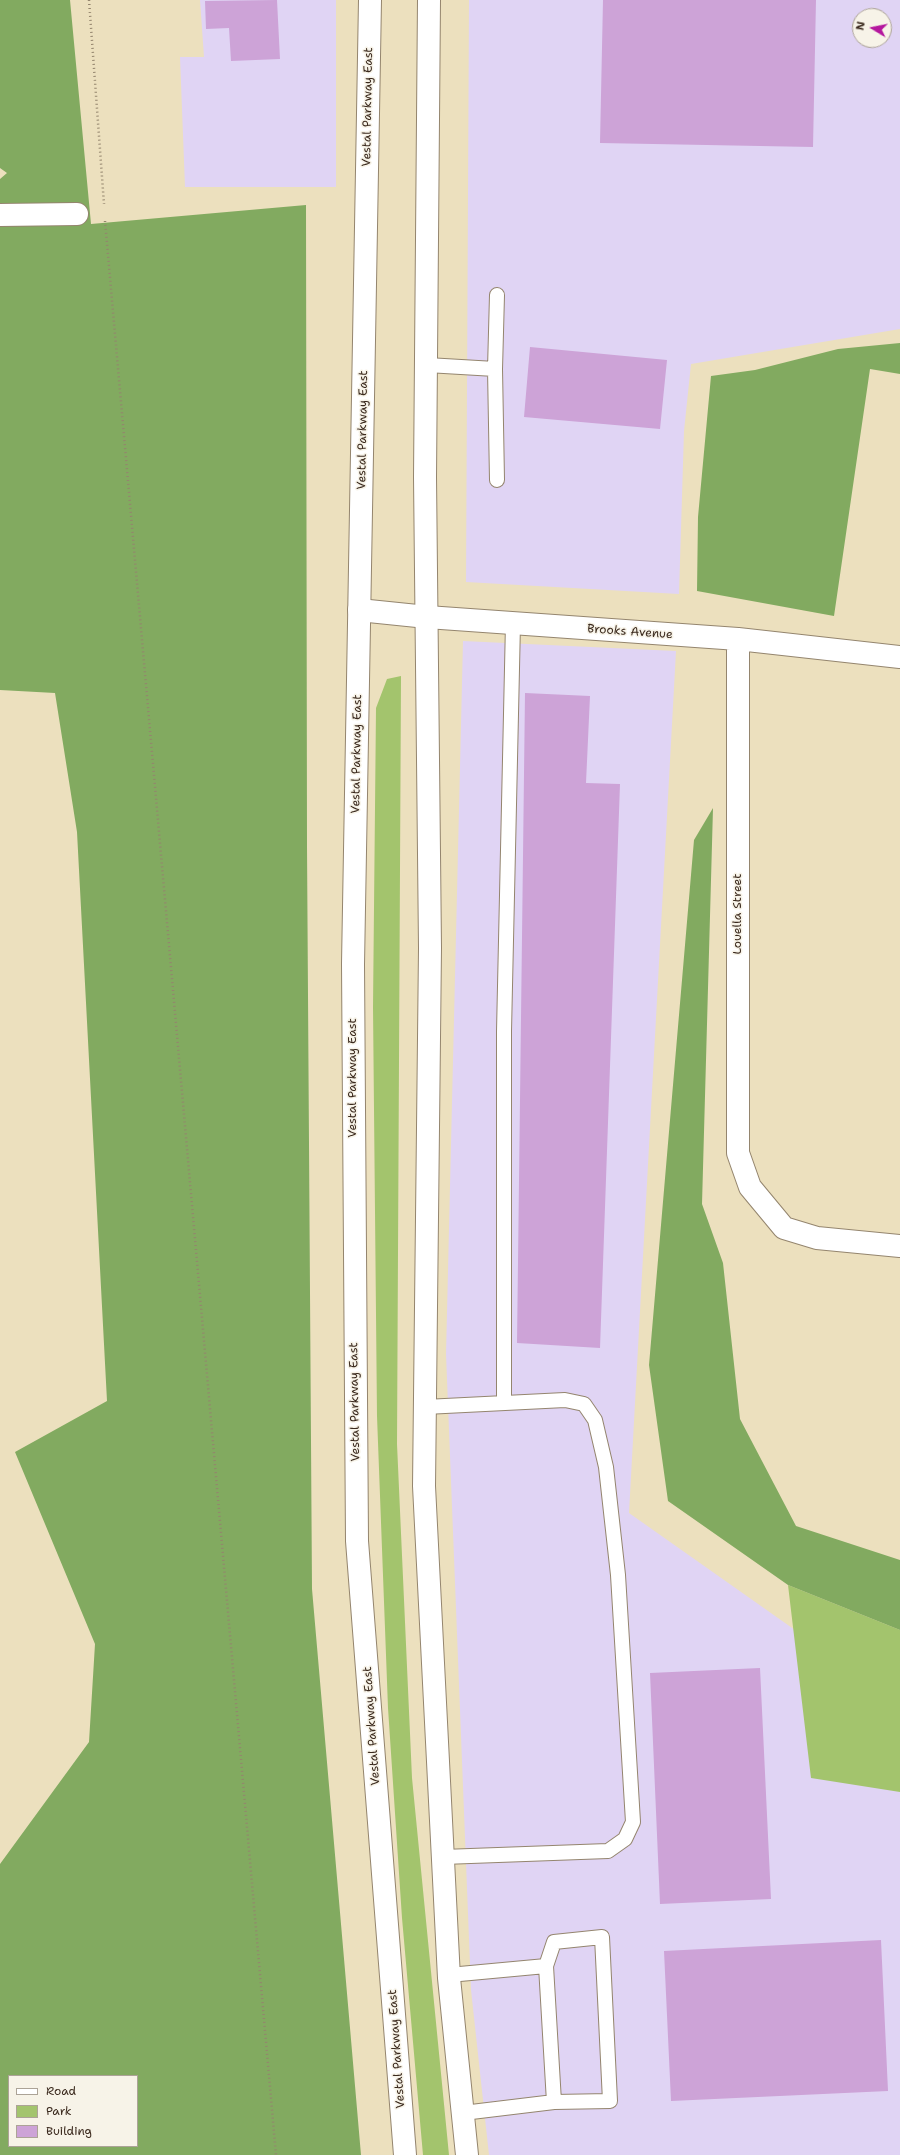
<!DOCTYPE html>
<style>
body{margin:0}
#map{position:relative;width:900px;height:2155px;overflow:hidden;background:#ece0be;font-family:"Shantell Sans",sans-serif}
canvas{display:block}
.legend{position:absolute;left:8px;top:2075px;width:130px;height:72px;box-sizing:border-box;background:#f7f3e8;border:1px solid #aca397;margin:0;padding:5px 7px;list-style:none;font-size:12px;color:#3b2a1e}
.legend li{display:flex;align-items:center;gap:8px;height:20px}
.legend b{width:20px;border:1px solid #aca397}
.north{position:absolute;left:852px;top:8px;width:40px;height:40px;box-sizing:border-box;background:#f7f3e8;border:1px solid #aca397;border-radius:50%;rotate:280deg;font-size:11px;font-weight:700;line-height:16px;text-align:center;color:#3b2a1e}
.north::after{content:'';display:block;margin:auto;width:14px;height:18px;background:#b5179e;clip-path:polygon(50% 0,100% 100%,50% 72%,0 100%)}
</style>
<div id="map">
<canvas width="900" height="2155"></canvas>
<ul class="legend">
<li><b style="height:5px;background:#fff"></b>Road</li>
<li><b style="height:11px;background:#a3c46d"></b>Park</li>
<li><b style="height:11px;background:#cda3d7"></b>Building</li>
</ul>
<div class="north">N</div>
</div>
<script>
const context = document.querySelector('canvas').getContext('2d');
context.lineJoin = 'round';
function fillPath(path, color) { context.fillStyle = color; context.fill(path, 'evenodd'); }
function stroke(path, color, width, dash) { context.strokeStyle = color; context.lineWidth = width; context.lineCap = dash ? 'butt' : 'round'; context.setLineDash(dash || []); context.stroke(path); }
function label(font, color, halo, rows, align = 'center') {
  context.font = font + ' "Shantell Sans",sans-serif'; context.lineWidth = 3; context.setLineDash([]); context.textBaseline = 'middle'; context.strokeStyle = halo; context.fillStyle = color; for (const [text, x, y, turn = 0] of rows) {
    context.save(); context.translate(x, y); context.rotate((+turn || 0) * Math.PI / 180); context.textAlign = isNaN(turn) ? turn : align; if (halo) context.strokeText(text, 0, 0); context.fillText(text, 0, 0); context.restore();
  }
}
fillPath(new Path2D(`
 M200 0H336V187H185L180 57H204Z
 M469 0H900V329L691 364 684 431 679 594 466 582ZM860 16H884V40H860Z
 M463 641 676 651 629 1513 900 1704V2155H489L471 1990 446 1354Z`), '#e0d4f4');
fillPath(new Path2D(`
 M401 676 397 1444 412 1778 449 2155H423L402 1918 388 1708 377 1416 373 1007 376 708 387 679Z
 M788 1585 900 1630V1792L811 1778Z`), '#a3c46d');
fillPath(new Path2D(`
 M0 0H70L91 224 306 205 307 847 312 1589 361 2155H0V1864L89 1742 95 1644 15 1452 107 1401 77 832 55 693 0 690V179L7 173 0 168ZM9 2076H137V2146H9Z
 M900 343V374L870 369 834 616 697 591 698 517 711 376 755 370 838 349Z
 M713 808 702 1204 723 1263 740 1419 796 1526 900 1560V1630L788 1585 668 1501 649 1365 694 840Z`), '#82aa60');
fillPath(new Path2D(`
 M277 0 280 59 231 61 229 28 206 29 205 1Z
 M603 0H816L813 147 600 143Z
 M530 347 667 360 660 429 524 417Z
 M525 693 590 696 586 783 620 784 600 1348 517 1343Z
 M760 1668 771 1899 660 1904 650 1673Z
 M881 1940 888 2091 671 2101 664 1951Z`), '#cda3d7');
const lane = new Path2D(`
 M427 365 495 369 497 480
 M495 369 497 295
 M504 1402V1031L513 623
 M425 1407 565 1400 584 1404 595 1420 606 1467 618 1575 633 1822 625 1839 608 1851 443 1857
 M449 1975 546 1966
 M463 2113 554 2102 610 2101 602 1937 554 1942 546 1966 554 2102`);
const street = new Path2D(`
 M0 215 77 214
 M359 610 427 617 738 639 900 657
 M738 639V1153L750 1187 784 1228 817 1238 900 1246`);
const primary = new Path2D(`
 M370 0 353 964 357 1541 405 2155
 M429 0 425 477 430 948 424 1486 449 1978 467 2155`);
stroke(lane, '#94856e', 16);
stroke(street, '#94856e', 24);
stroke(primary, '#94856e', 24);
stroke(new Path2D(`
 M89 0 104 204
 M105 221 276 2155`), '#94856e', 2.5, [1, 3]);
stroke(lane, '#fff', 14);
stroke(street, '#fff', 22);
stroke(primary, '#fff', 22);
label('12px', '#3b2a1e', '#f7f3e8', [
 ["Vestal Parkway East",368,107,-89],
 ["Vestal Parkway East",363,430,-89],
 ["Brooks Avenue",630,632,4],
 ["Vestal Parkway East",357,754,-89],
 ["Louella Street",738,914,-90],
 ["Vestal Parkway East",353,1078,-90],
 ["Vestal Parkway East",355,1402,-91],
 ["Vestal Parkway East",372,1726,-94],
 ["Vestal Parkway East",397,2049,-94]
]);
</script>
